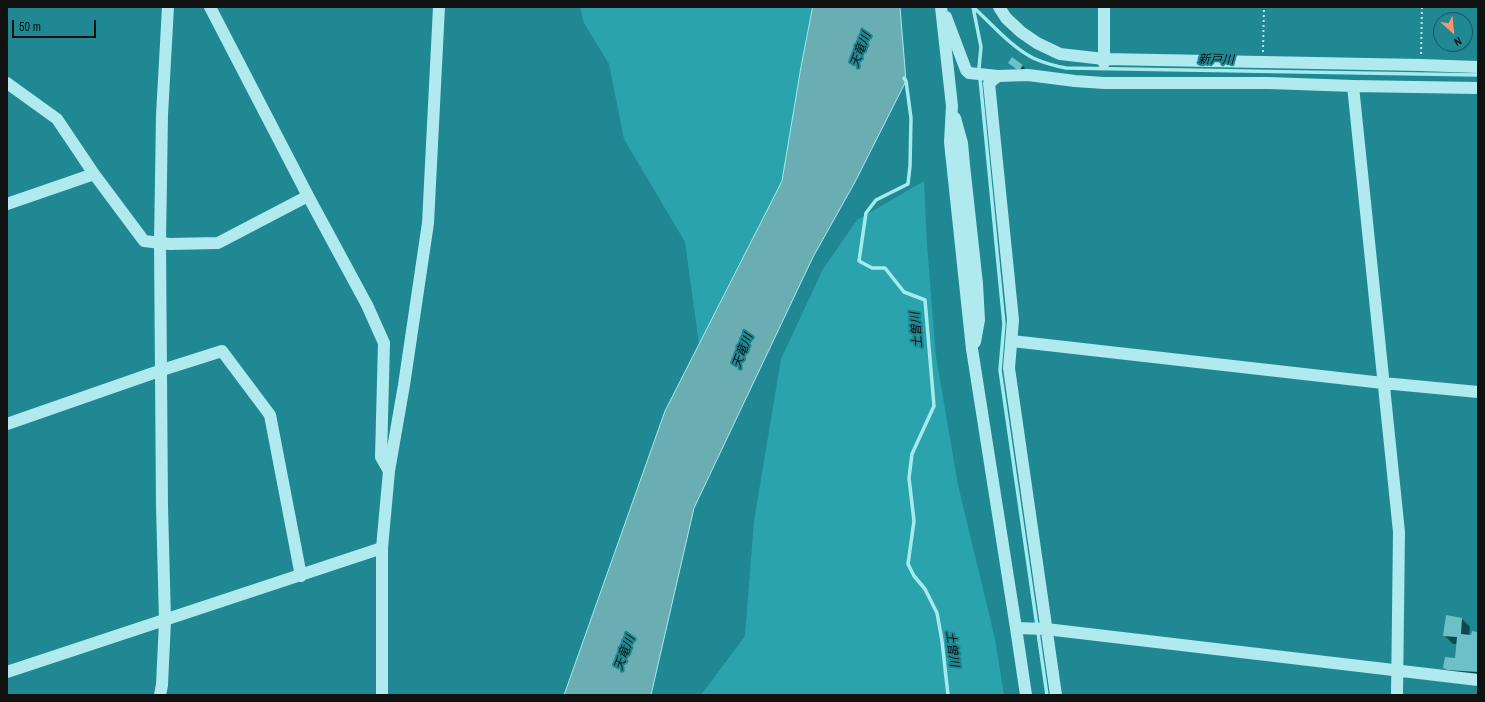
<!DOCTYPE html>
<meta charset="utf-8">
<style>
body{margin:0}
#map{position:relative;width:1485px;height:702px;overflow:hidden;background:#1f8892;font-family:"Archivo Narrow",sans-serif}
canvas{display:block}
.frame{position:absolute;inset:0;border:8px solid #111;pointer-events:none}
.north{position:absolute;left:1433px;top:12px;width:40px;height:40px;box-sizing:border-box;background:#1f8892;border:1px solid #19585e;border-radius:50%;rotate:153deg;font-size:11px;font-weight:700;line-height:16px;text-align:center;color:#111}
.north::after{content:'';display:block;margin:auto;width:14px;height:18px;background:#fc9270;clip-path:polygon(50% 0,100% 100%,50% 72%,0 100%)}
.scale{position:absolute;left:12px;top:20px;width:84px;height:18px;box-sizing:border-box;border:2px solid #111;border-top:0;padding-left:5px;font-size:12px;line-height:14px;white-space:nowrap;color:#111;-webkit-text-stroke:3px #1f8892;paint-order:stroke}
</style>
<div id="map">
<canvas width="1485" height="702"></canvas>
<div class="frame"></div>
<div class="north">N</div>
<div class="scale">50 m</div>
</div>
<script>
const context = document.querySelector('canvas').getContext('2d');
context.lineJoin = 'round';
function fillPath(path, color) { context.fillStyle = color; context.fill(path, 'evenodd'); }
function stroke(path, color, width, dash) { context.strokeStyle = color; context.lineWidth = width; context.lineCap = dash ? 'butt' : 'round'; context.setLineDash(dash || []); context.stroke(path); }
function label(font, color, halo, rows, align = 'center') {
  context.font = font + ' "Archivo Narrow","Noto Sans JP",sans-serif'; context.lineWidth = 4; context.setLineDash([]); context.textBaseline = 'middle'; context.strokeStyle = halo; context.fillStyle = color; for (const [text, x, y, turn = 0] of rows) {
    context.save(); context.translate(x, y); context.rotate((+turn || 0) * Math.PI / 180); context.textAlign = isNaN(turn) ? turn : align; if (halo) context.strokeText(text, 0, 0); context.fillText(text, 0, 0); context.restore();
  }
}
fillPath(new Path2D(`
 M580 7H813L801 67 782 181 699 344 685 242 624 139 609 64 584 23Z
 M924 181 927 245 936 357 958 485 995 639 1004 695H701L745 636 754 521 781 359 823 269 857 220Z`), '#2ba3ad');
const water = new Path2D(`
 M813 7H900L906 81 855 182 813 257 694 508 651 695H564L665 411 782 181 801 67Z`);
fillPath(water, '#6aaeb4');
stroke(water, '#a4eaef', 1);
fillPath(new Path2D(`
 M1009 63 1022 65 1025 68 1022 72Z
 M1462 619 1470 627 1469 636H1472V633H1478V679L1452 676 1444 668 1456 659 1457 644H1453L1444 635Z`), '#0007');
stroke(new Path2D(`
 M973 7 981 47 979 68 1004 324 1000 370 1047 695
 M973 7C992 24 1010 46 1033 58 1044 63 1055 66 1066 68L1478 75
 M904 78 906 81 911 118 910 166 908 184 876 200 866 213 859 261 872 268H885L904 292 925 300 934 406 912 454 909 478 914 521 908 564 914 576 925 589 937 613 942 641 948 695`), '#a4eaef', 3.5);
fillPath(new Path2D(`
 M1012 57 1023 65 1019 71 1008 63Z
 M1446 615 1462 618 1461 634 1471 635 1472 631 1478 632 1477 660H1478V672L1447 670 1443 668 1445 657 1455 658 1457 637 1443 636Z`), '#6dc0c8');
stroke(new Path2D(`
 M1263 52 1264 7
 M1421 54 1422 7`), '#b0e9ee', 2, [2, 3]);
stroke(new Path2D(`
 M210 7 308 196 367 305 384 343 381 457 389 471
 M941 7 952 106 950 142 972 349 1016 628 1026 695
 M999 7 1006 18 1021 32 1037 43 1060 54 1104 59 1421 65 1478 67
 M946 17 966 70 969 73 998 76 1028 75 1075 81 1104 83H1269L1353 86 1478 88
 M1104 63V7
 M998 76 989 83 1013 320 1009 368 1056 695
 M7 83 57 119 94 174 144 241 170 244 218 243 308 196
 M1353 86 1399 532 1397 695
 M955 118 962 143 964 165
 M951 154 964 165 977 284 979 320 975 342
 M7 204 94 174
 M1012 341 1383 383 1478 392
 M7 424 162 370 222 351 270 415 301 576
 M1016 628 1046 629 1478 680
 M7 672 382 548
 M160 695 162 685 165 621 162 506 160 243 162 115 168 7
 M382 695V548L389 471 404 385 428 223 439 7`), '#b0e9ee', 12);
label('italic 12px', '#111', '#1f8892', [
 ["天竜川",861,50,-69],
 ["新戸川",1216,60,1],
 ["土曽川",917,330,-95],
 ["天竜川",743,351,-69],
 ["土曽川",952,649,83],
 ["天竜川",625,653,-69]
]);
</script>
